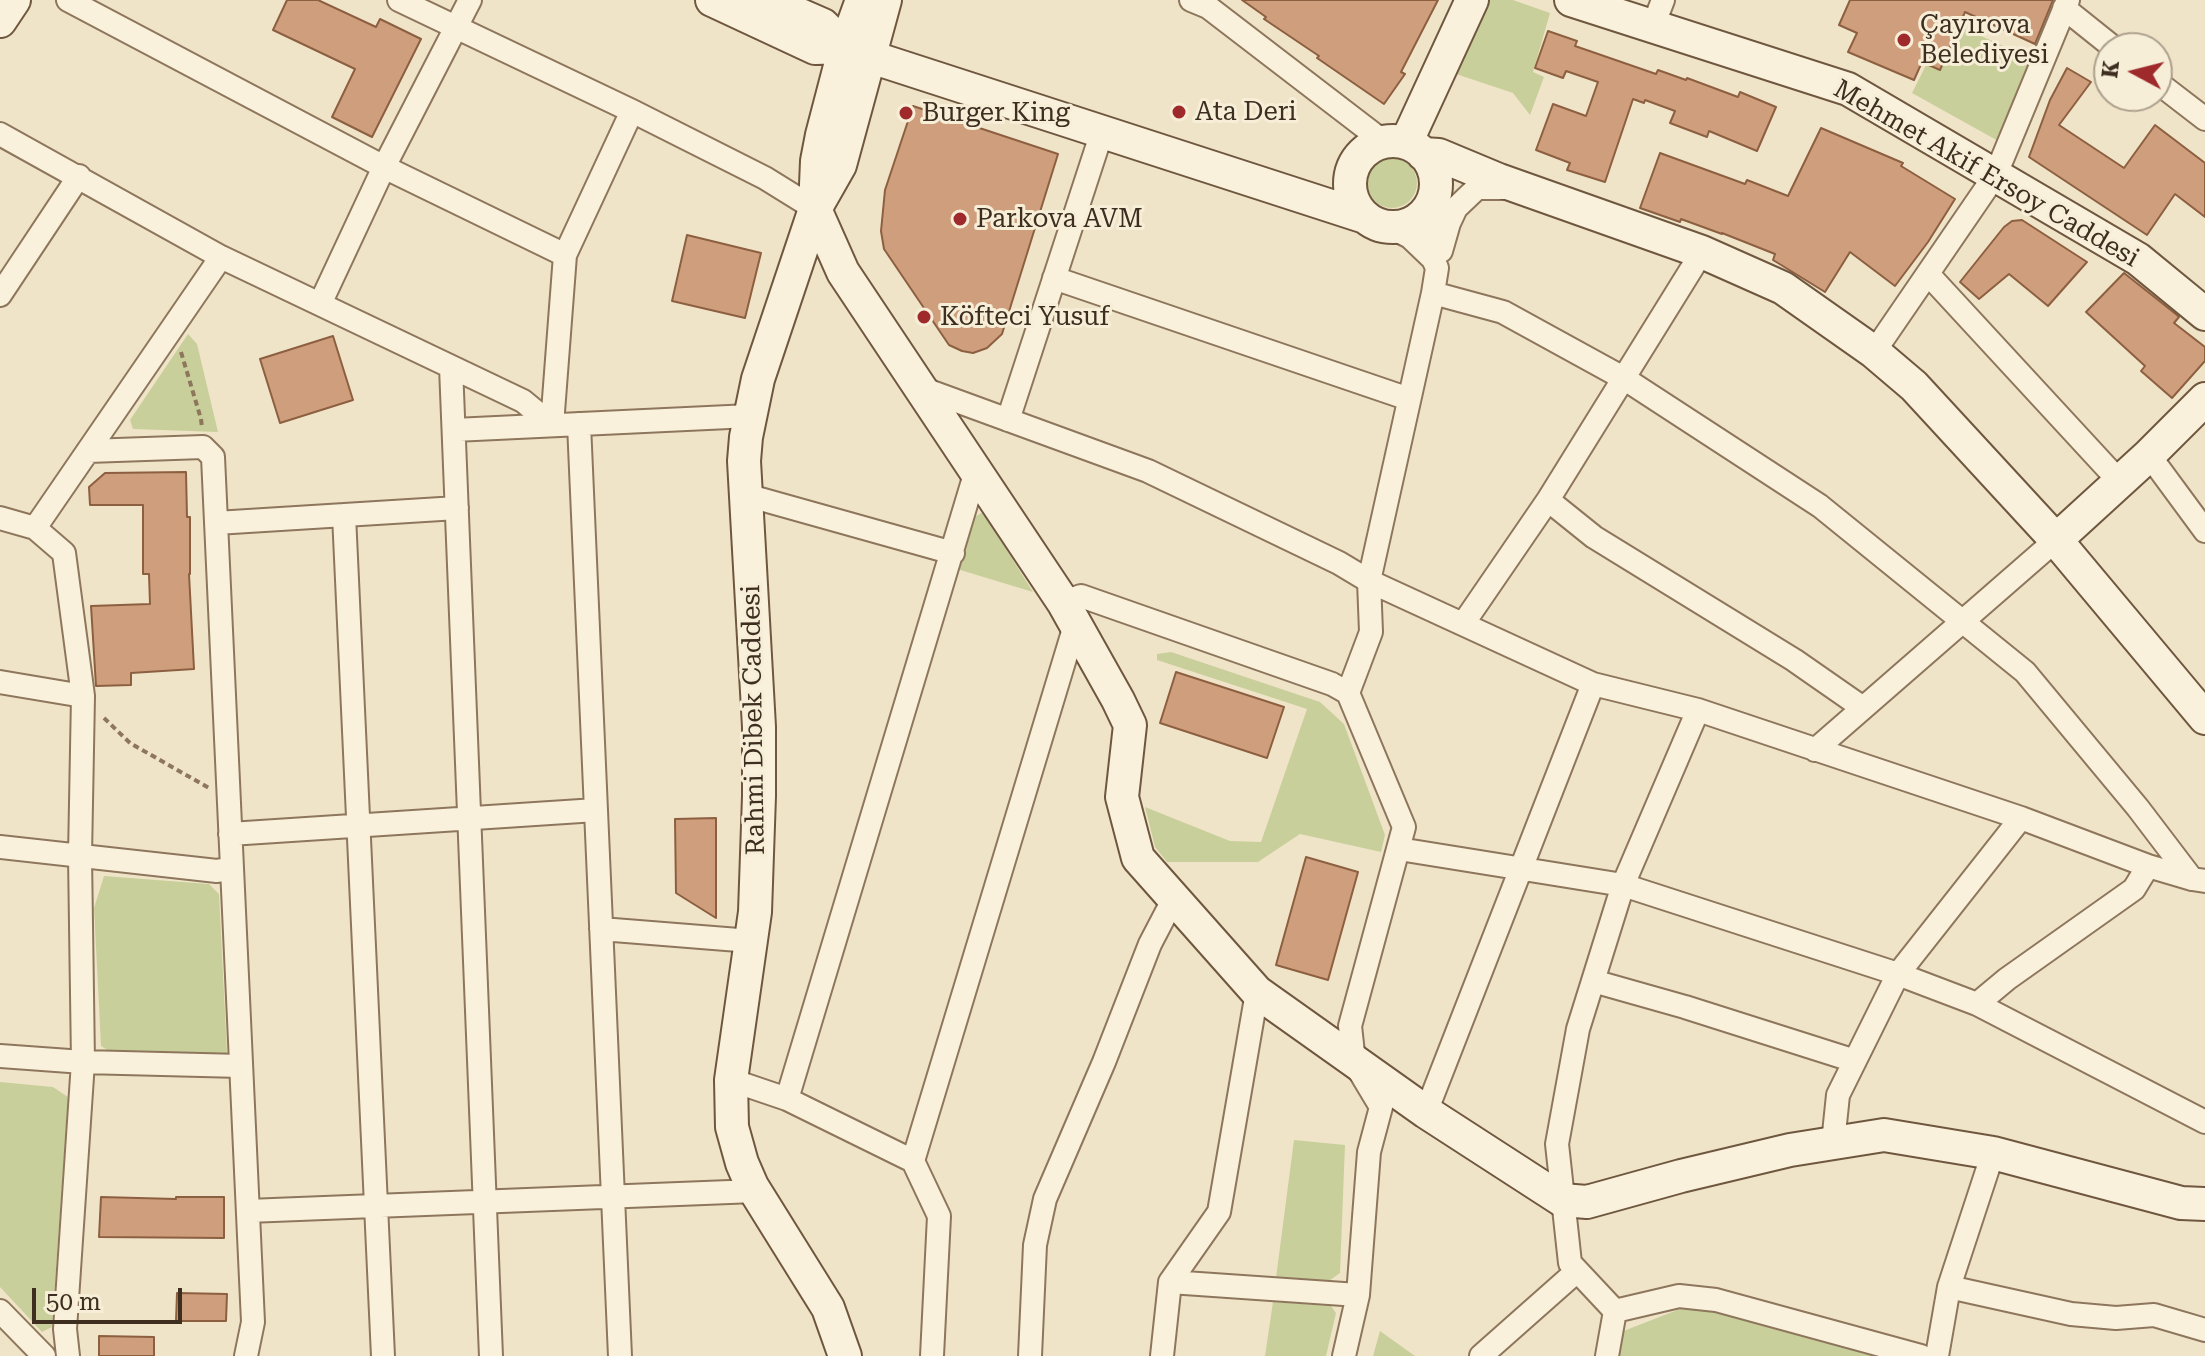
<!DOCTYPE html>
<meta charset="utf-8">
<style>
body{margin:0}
#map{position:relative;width:2205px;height:1356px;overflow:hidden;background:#f0e4c8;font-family:"Roboto Serif",serif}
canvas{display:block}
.north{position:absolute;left:2093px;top:32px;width:80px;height:80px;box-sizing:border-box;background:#f7eed8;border:2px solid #ada18e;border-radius:50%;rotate:277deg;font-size:22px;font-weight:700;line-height:32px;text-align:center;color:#3d2e20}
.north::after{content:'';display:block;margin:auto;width:28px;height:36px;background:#9e2a2b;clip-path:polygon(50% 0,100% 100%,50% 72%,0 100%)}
.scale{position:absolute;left:32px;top:1288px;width:150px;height:36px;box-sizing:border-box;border:4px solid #3d2e20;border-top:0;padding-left:10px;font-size:24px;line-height:28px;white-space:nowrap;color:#3d2e20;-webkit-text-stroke:6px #f7eed8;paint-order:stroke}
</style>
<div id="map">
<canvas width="2205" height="1356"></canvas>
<div class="north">K</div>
<div class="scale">50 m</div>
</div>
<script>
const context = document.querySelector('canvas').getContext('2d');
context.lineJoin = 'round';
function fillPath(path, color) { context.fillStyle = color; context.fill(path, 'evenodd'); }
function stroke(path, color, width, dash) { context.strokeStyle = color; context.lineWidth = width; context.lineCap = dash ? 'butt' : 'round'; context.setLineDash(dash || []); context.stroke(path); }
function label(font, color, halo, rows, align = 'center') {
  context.font = font + ' "Roboto Serif",serif'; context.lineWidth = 6; context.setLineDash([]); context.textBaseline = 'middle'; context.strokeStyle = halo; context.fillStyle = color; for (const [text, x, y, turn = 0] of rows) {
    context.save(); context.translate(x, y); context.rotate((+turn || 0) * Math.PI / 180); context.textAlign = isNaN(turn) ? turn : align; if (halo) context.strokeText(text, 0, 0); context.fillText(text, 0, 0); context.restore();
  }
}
fillPath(new Path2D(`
 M1488 0H1513L1550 13 1533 72 1544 77 1530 115 1513 93 1453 73Z
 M1948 21 2032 59 2000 142 1912 93Z
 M1367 183a25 25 0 1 1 50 0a25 25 0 1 1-50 0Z
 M188 334 197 344 218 432 133 429 130 420Z
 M983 512 1033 592 957 569 973 518Z
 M1171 652 1320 702 1344 724 1385 835 1381 852 1300 834 1258 862H1167L1155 847 1145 807 1230 841 1261 842 1307 709 1157 660V654Z
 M104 876 209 884 219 894 227 1053 117 1056 101 1046 94 908Z
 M0 1082 53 1087 68 1097 52 1327 42 1332 0 1287Z
 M1294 1140 1345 1145 1340 1273 1329 1281 1276 1278Z
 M1273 1302 1331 1306 1336 1313 1326 1356H1265Z
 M1685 1307 1717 1313 1874 1356H1618L1621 1332Z
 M1380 1331 1415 1356H1373Z`), '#c9cf9b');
const building = new Path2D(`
 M287 0H318L376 27 380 19 421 39 372 137 332 117 355 69 273 30Z
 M1242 0H1438L1401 72 1405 74 1384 104 1317 58 1319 56 1264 19 1266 17Z
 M1850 0H2053L2035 44 1965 12 1940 70 1922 62 1914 80 1848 52 1857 33 1839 25Z
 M1548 31 1577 41 1575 46 1656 74 1658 70 1686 80 1687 78 1738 97 1740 92 1776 107 1757 151 1709 131 1707 137 1670 123 1675 111 1645 100 1644 103 1633 99 1605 182 1567 170 1570 163 1536 150 1553 104 1586 116 1598 82 1566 71 1563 78 1535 68Z
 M2067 68 2091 82 2059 125 2124 168 2155 125 2205 163V217L2175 194 2147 235 2029 157 2050 100Z
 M913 106 1058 154 1002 334 987 348 973 353 962 351 949 345 884 249 881 231 885 190Z
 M1821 128 1903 163 1901 166 1955 199 1928 242 1895 286 1850 252 1825 292 1773 260 1775 254 1722 233V234L1681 219 1680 222 1640 208 1660 153 1745 184 1747 180 1788 196Z
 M2022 220 2087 262 2048 306 2009 274 1979 299 1960 282 2004 227 2012 221Z
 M687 235 761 253 745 318 672 301Z
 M2124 273 2177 315 2179 317 2174 323 2205 347V361L2172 398 2141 371 2145 366 2086 312Z
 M333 336 353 400 280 423 260 359Z
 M186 472 187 517H190V574H189L194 669 131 673V685L96 686 91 606 150 604 149 574H143V505H90L89 487 105 473Z
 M1176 672 1284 707 1267 758 1160 723Z
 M716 818V918L676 893 675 819Z
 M1306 857 1358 872 1328 980 1276 965Z
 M101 1197 176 1199V1197H224V1238L99 1237Z
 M177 1293 227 1294 226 1321H176Z
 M99 1336 154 1337V1356H99Z`);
fillPath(building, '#cf9f7d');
stroke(building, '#8d5f41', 2);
const street = new Path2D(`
 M68 0 384 167 565 255
 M399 0 632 111 765 178 815 209
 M1191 0 1208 7 1384 142
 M2064 8 2114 48
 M1653 26 1663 0
 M2157 82 2205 119
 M0 134 221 257 523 401 552 425
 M1390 227 1410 237 1433 259
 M1441 251 1449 223 1456 208 1477 188H1508
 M1928 274 2120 482
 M1054 278 1409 399
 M1433 293 1503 312 1625 379 1820 506 2025 672 2138 808 2192 879
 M0 295 79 176
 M320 304 384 167 470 0
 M1874 352 1996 174 2068 0
 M451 367 491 1356
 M921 388 1148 471 1339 563 1369 581 1593 684 1698 710 2021 818 2148 866 2192 879 2205 881
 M1008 420 1102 132
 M579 424 620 1356
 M552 425 565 255 632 111
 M454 430 750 416
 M88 451 203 447 213 457 253 1322 246 1356
 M2149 455 2205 531
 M746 495 953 553
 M1548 500 1594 537 1794 660 1863 708
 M344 515 383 1356
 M0 518 35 528 64 553 83 696 80 856 83 1062 65 1329 68 1356
 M216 523 457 508
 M35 528 221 257
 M1063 602 1081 596 1332 684 1348 693 1404 827 1350 1026 1354 1062 1381 1107 1369 1152 1358 1295 1344 1356
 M1463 624 1548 500 1702 252
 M0 682 83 696
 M1348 693 1371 632 1369 581 1433 293 1437 268 1433 259V200
 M1698 710 1623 885 1578 1029 1557 1144 1570 1263 1615 1311 1679 1296 1716 1300 1921 1356
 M1815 750 2056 540
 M230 834 596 810
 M0 847 217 871 232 868
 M1399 849 1623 885 1898 974 1977 1004 2205 1122
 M601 929 751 941
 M1593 981 1685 1007 1855 1061
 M1977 1004 2007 979 2134 889 2148 866
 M0 1056 83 1062 241 1066
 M731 1080 787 1099 913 1161 939 1216 932 1356
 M787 1099 976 471
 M1426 1112 1593 684
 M1833 1143 1838 1095 1898 974 2021 818
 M913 1161 1076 622
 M248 1211 755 1191
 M1170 1282 1358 1295
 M1949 1287 2071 1314 2116 1318 2154 1315 2205 1330
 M0 1311 44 1356
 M1030 1356 1035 1245 1045 1199 1104 1062 1150 944 1174 898
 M1162 1356 1170 1282 1219 1212 1257 992
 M1481 1356 1577 1271
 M1607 1356 1615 1311
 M1937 1356 1949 1287 1993 1153`);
const secondary = new Path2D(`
 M712 0 815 48 845 47
 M766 0 823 25 845 47 871 57 1365 217
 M862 0 845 47 822 135 817 161 815 209 843 272 1063 602 1118 700 1130 725 1122 797 1138 858 1257 992 1426 1112 1562 1200 1587 1202 1681 1176 1790 1150 1884 1135 1993 1153 2181 1203 2205 1204
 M1571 0 1848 89 2138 259 2205 314
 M0 21 14 0
 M1350 184a43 43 0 1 1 86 0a43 43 0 1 1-86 0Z
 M1406 143 1472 0
 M1423 154 1439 155 1499 180 1702 252 1783 288 1874 352 1914 386 2056 540 2205 718
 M2056 540 2149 455 2205 399
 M845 1356 828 1308 752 1186 742 1163 732 1127 731 1080 755 912 759 796V727L744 461 746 437 758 379 815 209 840 165 885 0`);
stroke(street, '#8d765c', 26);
stroke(secondary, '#6f573f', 36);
stroke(new Path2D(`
 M181 352 201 419 202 428
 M104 718 130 743 209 788`), '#8d765c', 4, [6, 4]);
stroke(street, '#faf1dc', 22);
stroke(secondary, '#faf1dc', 32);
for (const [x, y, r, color] of [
 [1904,40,8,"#9e2a2b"],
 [1179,112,8,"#9e2a2b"],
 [906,113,8,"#9e2a2b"],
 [960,219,8,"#9e2a2b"],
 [924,317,8,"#9e2a2b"]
]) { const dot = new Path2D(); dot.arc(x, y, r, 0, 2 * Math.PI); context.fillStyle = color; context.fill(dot); stroke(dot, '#f7eed8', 3); }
label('26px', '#3d2e20', '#f7eed8', [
 ["Çayırova",1920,25],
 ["Belediyesi",1920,55],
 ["Ata Deri",1195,112],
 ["Burger King",922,113],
 ["Parkova AVM",976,219],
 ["Köfteci Yusuf",940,317]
], 'left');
label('26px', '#3d2e20', '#f7eed8', [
 ["Mehmet Akif Ersoy Caddesi",1986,174,30],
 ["Rahmi Dibek Caddesi",754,720,-91]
]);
</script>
